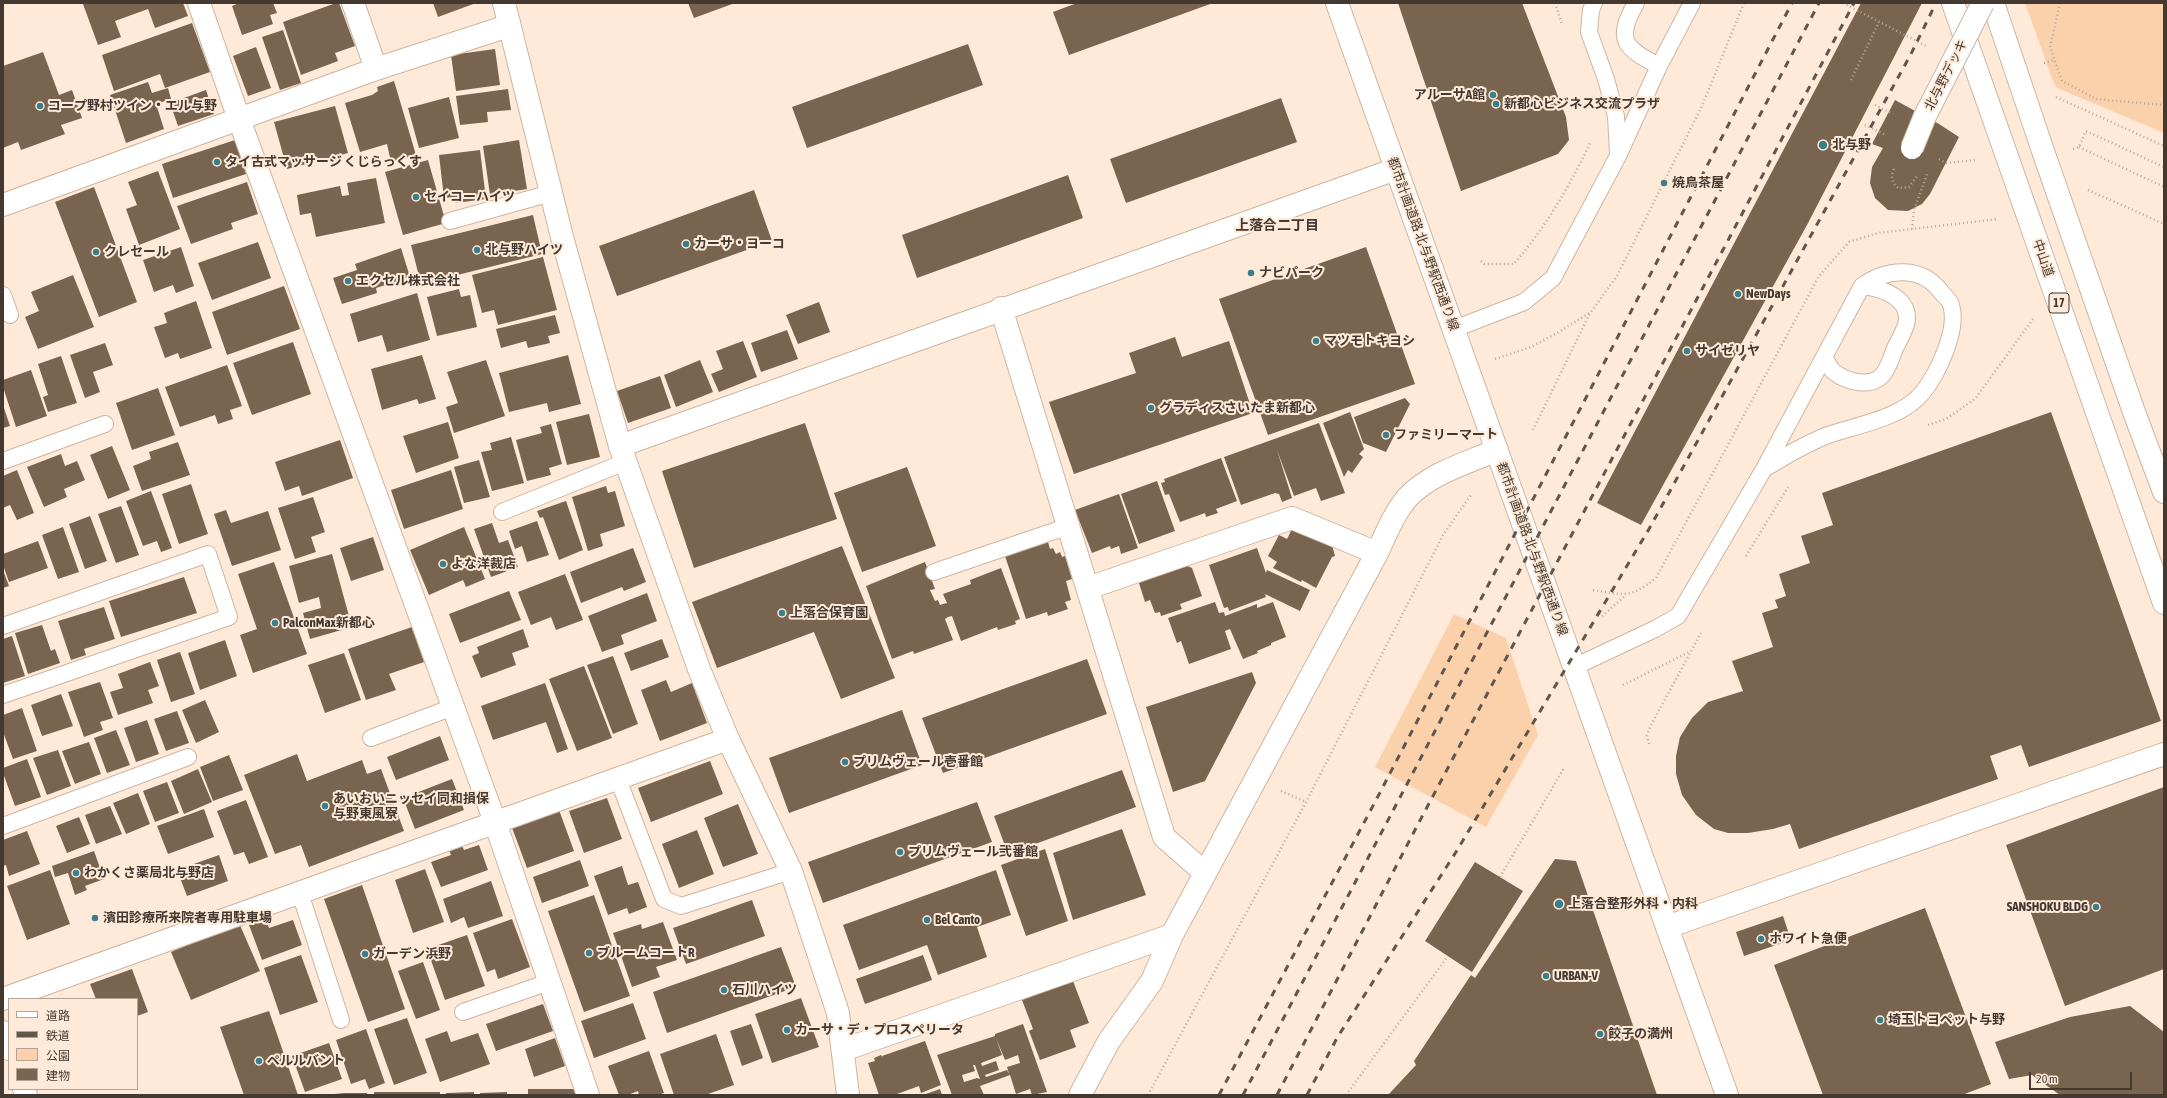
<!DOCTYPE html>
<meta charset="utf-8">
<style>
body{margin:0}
#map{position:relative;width:2167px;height:1098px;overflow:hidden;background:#ffead9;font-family:"Asap Condensed","Noto Sans JP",sans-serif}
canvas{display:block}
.frame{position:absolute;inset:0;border:4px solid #433930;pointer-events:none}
.legend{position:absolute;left:8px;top:998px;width:130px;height:92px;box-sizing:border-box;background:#ffead9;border:1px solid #b4a395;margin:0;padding:5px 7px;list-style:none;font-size:12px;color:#433930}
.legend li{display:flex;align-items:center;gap:8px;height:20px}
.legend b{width:20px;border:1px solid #b4a395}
.scale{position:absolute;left:2029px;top:1072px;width:103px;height:18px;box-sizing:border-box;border:2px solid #433930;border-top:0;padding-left:5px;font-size:12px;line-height:14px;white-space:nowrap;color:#433930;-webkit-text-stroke:3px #ffead9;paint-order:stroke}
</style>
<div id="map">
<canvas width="2167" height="1098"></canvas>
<div class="frame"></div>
<ul class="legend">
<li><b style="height:5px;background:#fff"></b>道路</li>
<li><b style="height:5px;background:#61564b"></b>鉄道</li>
<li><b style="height:11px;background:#fbd1ac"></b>公園</li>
<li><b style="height:11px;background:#796450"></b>建物</li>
</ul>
<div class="scale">20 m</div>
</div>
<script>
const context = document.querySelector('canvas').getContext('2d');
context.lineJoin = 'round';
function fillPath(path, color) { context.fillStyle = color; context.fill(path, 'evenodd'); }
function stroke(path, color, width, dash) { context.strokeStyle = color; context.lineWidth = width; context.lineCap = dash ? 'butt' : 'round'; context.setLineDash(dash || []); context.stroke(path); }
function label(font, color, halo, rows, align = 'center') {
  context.font = font + ' "Asap Condensed","Noto Sans JP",sans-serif'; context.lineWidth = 4; context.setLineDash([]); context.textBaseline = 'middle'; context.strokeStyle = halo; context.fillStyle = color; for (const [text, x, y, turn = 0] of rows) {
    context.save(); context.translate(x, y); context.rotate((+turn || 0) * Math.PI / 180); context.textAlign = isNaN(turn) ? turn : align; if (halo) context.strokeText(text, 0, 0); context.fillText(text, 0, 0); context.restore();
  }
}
fillPath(new Path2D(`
 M2025 3H2164V133L2057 88 2053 81Z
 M1454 614 1506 638 1538 735 1486 827 1375 767Z`), '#fbd1ac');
fillPath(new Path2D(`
 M183 3 188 16 155 28 148 9 115 21 121 37 98 45 83 4Z
 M239 3H273L277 13 270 15 273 24 242 35 232 6Z
 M336 3H339L355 46 335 53 338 61 301 75 283 22Z
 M433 3H476L438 17Z
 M688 3H735L694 18Z
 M1077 3H1213L1069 55 1053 12Z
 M1398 3H1522L1566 117 1569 140 1558 154 1461 191Z
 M1861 3H1922L1807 225 1641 525 1597 503Z
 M192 23 210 72 165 88 160 74 114 91 102 55Z
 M283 30 301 83 280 90 262 37Z
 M968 44 983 85 807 148 792 107Z
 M256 47 271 88 248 96 233 56Z
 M495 49 500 85 456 91 451 55Z
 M43 52 59 95 72 90 82 118 61 125 65 134 21 150 18 142 3 148V66Z
 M394 81 416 155 391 162 387 144 360 152 345 103 372 95 378 91 377 87Z
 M148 82 152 93 168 88 171 99 156 104 164 129 126 143 110 95Z
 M508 89 511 110 487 112 488 122 460 125 456 96Z
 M206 90 214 114 178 126 170 103Z
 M449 97 459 138 419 148 408 108Z
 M1281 98 1297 142 1126 203 1110 159Z
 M1895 100 1939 124 1959 137 1930 194 1922 204 1908 211 1888 210 1875 198 1870 183 1872 167 1883 148 1872 144Z
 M335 106 348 153 287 169 274 122Z
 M235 140 246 174 173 198 162 164Z
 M519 140 527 189 490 195 483 146Z
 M480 150 486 199 456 203 455 197 444 198 439 155Z
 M428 160 446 223 403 235 385 172Z
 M158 171 180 229 139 245 126 209 137 205 128 182Z
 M1068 175 1083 218 917 278 902 235Z
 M376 178 385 223 316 237 311 213 300 215 297 195 340 186 342 196 349 195 347 183Z
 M247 182 258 214 231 223 233 229 191 244 177 206Z
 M94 187 137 302 99 317 55 202Z
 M754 190 772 241 617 296 599 246Z
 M533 215 542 254 421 284 411 245Z
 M258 242 271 278 212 300 198 263Z
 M181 247 194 286 176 293 173 285 154 292 143 260Z
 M1366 247 1415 384 1268 435 1219 299Z
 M401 248 410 277 376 288 377 293 342 304 333 278 357 270 355 264Z
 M543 257 557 310 498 325 494 310 482 313 472 275Z
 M73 275 94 327 38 349 25 317 39 311 31 292Z
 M284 286 300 329 227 355 212 312Z
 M459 289 461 297 470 295 477 327 437 336 427 297Z
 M417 293 430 340 387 352 382 335 358 342 350 314Z
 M196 301 212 348 180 359 178 353 165 358 154 327 167 323 164 313Z
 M819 302 830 332 798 344 786 315Z
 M555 315 560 333 548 336 550 343 528 348 526 341 501 348 496 329Z
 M787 330 798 359 761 372 751 343Z
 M1175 337 1182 357 1229 341 1253 413 1074 474 1049 402 1136 373 1129 353Z
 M743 341 757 377 719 392 711 374 723 369 716 351Z
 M293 342 311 394 252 415 233 363Z
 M105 343 113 365 93 372 100 392 85 398 70 355Z
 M422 355 436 399 419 404 417 399 382 410 371 369Z
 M568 355 581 404 549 412 547 403 509 412 499 373Z
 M61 356 77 403 48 412 43 397 48 395 38 364Z
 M486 360 505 416 454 433 446 407 458 403 447 372Z
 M700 360 713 392 676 407 664 375Z
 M227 365 242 406 230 410 233 419 218 424 215 415 180 427 165 387Z
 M31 370 47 416 16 427 3 387V380Z
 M660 376 671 408 628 423 617 391Z
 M158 388 175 435 132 450 116 403Z
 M1405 398 1410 404 1386 452 1363 443 1354 417Z
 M3 405 10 426 3 428Z
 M1350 412 1364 449 1359 454 1363 457 1352 473 1348 470 1344 477 1323 423Z
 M2051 412 2161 721 2029 767 2021 745 1990 756 1998 779 1799 849 1790 824 1773 829 1748 833H1728L1714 829 1696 815 1682 795 1676 774V756L1680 737 1692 718 1708 702 1743 691 1732 661 1773 647 1762 613 1778 608 1775 600 1786 596 1779 574 1810 563 1801 536 1833 525 1822 493Z
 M589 414 600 457 567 465 556 422Z
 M448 422 459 458 416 473 403 436Z
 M805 423 837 519 694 568 662 471Z
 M1319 423 1345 493 1321 501 1316 488 1294 496 1277 450 1292 498 1282 502 1279 494 1275 493 1241 505 1224 457Z
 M551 424 562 464 549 468 551 475 527 481 516 440 542 433 540 427Z
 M511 437 524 483 492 491 481 452 492 450 490 443Z
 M340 440 353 478 302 496 299 486 285 491 275 462Z
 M178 442 190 475 142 491 133 466 151 459 149 452Z
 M112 446 130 490 108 499 90 455Z
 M61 454 65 466 77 461 85 480 64 489 67 497 44 507 27 467Z
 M1221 458 1237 501 1216 509 1218 513 1206 517 1205 513 1180 522 1169 494 1165 495 1161 483 1165 482 1164 479Z
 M479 460 490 497 464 503 454 467Z
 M907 467 936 546 862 572 834 493Z
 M17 470 34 513 17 520 10 505 3 508V476Z
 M451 470 463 509 404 529 391 490Z
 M1157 481 1175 531 1139 544 1121 494Z
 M191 484 208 534 179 544 162 494Z
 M606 486 608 493 615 491 625 526 600 534 603 546 588 551 572 497Z
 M151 491 172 548 161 552 157 541 143 546 126 501Z
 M1119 494 1138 548 1121 554 1119 546 1111 549 1110 546 1092 553 1075 510Z
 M313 497 325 532 311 537 316 552 295 559 278 508Z
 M566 501 583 550 559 560 543 517 540 518 537 511Z
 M121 506 139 555 116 563 98 514Z
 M226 510 231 523 268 511 281 550 232 566 214 514Z
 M90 516 107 561 85 569 69 524Z
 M537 521 549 555 527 562 522 546 515 549 509 531Z
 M492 523 499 543 508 540 518 567 491 577 474 529Z
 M63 527 79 572 58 579 42 535Z
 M464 527 485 579 466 587 463 580 429 595 410 550Z
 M1293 527 1325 539 1323 543 1332 545 1335 556 1332 557 1316 588 1302 580 1301 582 1273 568 1277 562 1268 556 1279 535 1287 539Z
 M373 537 384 570 351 581 340 548Z
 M38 541 48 568 9 582 3 565V554Z
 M1048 542 1050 549 1053 548 1056 554 1060 552 1062 557 1065 556 1072 579 1066 581 1071 600 1065 602 1068 609 1048 616 1047 612 1026 619 1005 556Z
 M842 546 895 678 841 699 814 632 717 668 692 602Z
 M633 548 646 582 624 591 622 587 581 603 570 572Z
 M1257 548 1266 573 1267 570 1310 590 1300 611 1265 594 1266 597 1229 611 1228 607 1224 608 1209 565Z
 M332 554 352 627 310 639 303 613 321 608 319 597 299 603 289 566Z
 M274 562 307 654 253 673 240 635 257 629 238 574Z
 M925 562 935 589 930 590 935 601 938 600 940 605 943 604 948 617 945 619 953 640 914 654 913 651 892 659 866 586Z
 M1185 565 1192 568 1202 596 1180 604 1182 609 1161 616 1160 612 1155 613 1150 600 1145 602 1139 583 1151 578 1150 576Z
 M1001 568 1020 619 1015 621 1016 624 998 630 997 627 961 641 952 616 948 617 943 604 947 603 943 594 971 584 970 580Z
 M3 570 9 586 3 588Z
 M565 574 583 620 556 630 551 617 531 625 518 592Z
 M184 577 197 613 121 637 109 601Z
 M509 591 521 620 460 643 449 614Z
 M647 593 657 621 621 635 624 644 602 652 588 616Z
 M1215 602 1219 613 1224 612 1225 616 1257 604V608L1273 602 1286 637 1271 643V645L1257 651 1258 653 1243 659 1230 629 1225 631 1231 649 1189 664 1181 641 1177 643 1168 618Z
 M104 607 115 639 84 649 86 655 71 660 58 621Z
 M42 625 51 651 55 649 60 663 28 674 15 633Z
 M412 627 424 662 389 674 396 690 366 700 348 649Z
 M523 629 529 647 512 653 516 665 481 678 472 656 479 653 477 647Z
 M12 636 25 676 3 683V639Z
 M662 639 669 657 631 671 624 653Z
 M225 640 237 676 200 690 188 653Z
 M180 652 195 694 171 702 157 660Z
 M344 653 361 700 325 713 308 665Z
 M613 656 638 724 613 734 587 665Z
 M1087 659 1107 714 943 773 922 718Z
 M150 662 159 686 148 690 153 703 118 715 110 692 123 688 118 674Z
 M584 666 612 738 577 751 549 679Z
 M1252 672 1256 683 1205 781 1173 792 1146 707Z
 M666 680 671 692 692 683 707 723 660 741 641 690Z
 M100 682 113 718 100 722 103 730 84 737 68 692Z
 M545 683 568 749 557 753 546 722 493 740 481 706Z
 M61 694 73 726 42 736 31 705Z
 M205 700 219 732 196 743 182 710Z
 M22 708 37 751 13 759 3 732V715Z
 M902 710 922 765 789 813 769 758Z
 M177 711 189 743 166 751 154 719Z
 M147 720 159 754 136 762 124 728Z
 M116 730 130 765 107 773 94 738Z
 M440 736 449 760 396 780 387 757Z
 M89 742 101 774 75 784 62 751Z
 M58 750 71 786 47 795 33 758Z
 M297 754 307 781 362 760 367 774 381 769 404 831 309 867 301 845 275 854 244 775Z
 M229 755 243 790 213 801 200 767Z
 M27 759 41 797 15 806 3 773V768Z
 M710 761 723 794 651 822 638 788Z
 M198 769 212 802 184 814 171 781Z
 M1122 770 1136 807 1008 854 994 816Z
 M452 779 464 810 415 829 403 798Z
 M167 782 179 813 155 822 143 791Z
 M2164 787V969L2065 1006 2006 845Z
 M138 793 150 824 126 834 113 803Z
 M607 798 622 839 584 853 569 811Z
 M246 800 268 857 249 864 244 852 234 855 217 811Z
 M977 802 992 842 823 903 808 862Z
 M738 804 758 854 723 867 704 818Z
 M110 806 122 834 96 844 85 815Z
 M204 809 214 837 168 854 157 826Z
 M559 810 574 851 527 868 511 825Z
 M79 817 90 844 67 853 56 826Z
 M1122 829 1146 895 1073 920 1053 853Z
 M697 830 714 874 679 888 662 844Z
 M27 831 40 864 9 876 6 865 3 866V840Z
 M479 845 488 870 441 887 431 862 451 855 449 850 462 846 464 850Z
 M1045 849 1068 921 1026 936 1001 865Z
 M94 851 104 879 85 886 87 890 75 895 68 873 55 877 52 866Z
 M219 855 228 881 187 896 177 870Z
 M1555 859 1576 861 1657 1095H1388L1416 1065 1414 1061 1471 975 1475 978Z
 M580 860 589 886 542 903 533 877Z
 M1475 862 1523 891 1472 972 1425 941Z
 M622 866 628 885 638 882 647 907 629 914 627 908 608 915 594 876Z
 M425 869 444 922 413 933 395 880Z
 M50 870 70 924 27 940 7 886Z
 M996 870 1011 915 977 927 987 957 938 975 927 945 859 970 843 925Z
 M491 881 503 916 468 928 464 917 451 923 443 899Z
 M362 885 405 1009 368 1022 324 899Z
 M594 895 630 996 584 1012 548 911Z
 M752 900 765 936 686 964 673 928Z
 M1925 908 1991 1084 1962 1095H1823L1774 965Z
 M1783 916 1791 940 1744 956 1736 932Z
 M266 919 269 928 293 920 302 945 262 960 249 925Z
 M512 919 530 967 498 979 495 969 487 972 473 933Z
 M663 922 677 960 656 967 660 977 632 987 613 933 641 924 642 929Z
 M239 923 260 971 191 1000 171 952Z
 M467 935 485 986 445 1000 427 949Z
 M781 947 796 987 667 1033 653 992Z
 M301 955 318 1002 280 1015 264 968Z
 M923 955 932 980 865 1004 856 979Z
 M423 962 440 1010 416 1019 398 971Z
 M132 969 148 1012 137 1016V999H96L90 984Z
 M1073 981 1089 1023 1070 1030 1076 1047 1040 1060 1029 1031 1033 1029 1022 1000Z
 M801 998 819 1047 772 1063 755 1014Z
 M633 1003 646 1039 594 1058 581 1021Z
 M543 1004 553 1031 496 1051 486 1024Z
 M2130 1006 2164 1032V1095H2060L2032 1075 2009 1079 1995 1042 2070 1017Z
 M269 1011 298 1095H244L220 1027Z
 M407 1018 427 1073 394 1085 374 1029Z
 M751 1024 763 1058 742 1066 730 1031Z
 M1023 1024 1047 1092 1032 1095 1030 1089 1016 1094 1010 1075 980 1086 984 1095H952L937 1055 995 1036V1034ZM996 1038 1005 1060 1018 1055 1020 1063 1007 1067 1009 1074 1007 1070 986 1077 985 1075 999 1070 996 1061 982 1066 981 1063 1002 1055ZM973 1065H975L980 1079 977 1078 964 1082 962 1075 975 1071Z
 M366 1029 385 1083 369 1089 365 1079 351 1084 336 1040Z
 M447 1031 451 1042 478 1033 490 1064 440 1082 425 1039Z
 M716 1034 734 1085 705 1095H674L660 1054Z
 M555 1038 565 1066 534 1077 525 1049Z
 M925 1041 941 1085 921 1093 919 1086 897 1094 890 1077 897 1094 879 1095 868 1063 875 1061 874 1058 881 1055 883 1058 882 1056Z
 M329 1043 342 1079 305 1092 292 1056Z
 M649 1051 664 1093 658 1095H639L638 1091 628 1095H619L608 1066Z
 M528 1089H579V1095H528Z
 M940 1089 942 1095H923Z
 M374 1092H440V1095H374Z
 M474 1092V1095H446V1093Z
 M507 1092V1095H480V1093Z
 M345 1093H367V1095H323Z`), '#796450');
const service = new Path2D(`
 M1594 3 1591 10 1589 32 1606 79 1616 116 1618 153
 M1636 3C1615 40 1624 48 1659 66
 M450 221 551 193
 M3 295 10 315
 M1454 329 1524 302 1553 278 1618 156 1659 66 1692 3
 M1824 357C1827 362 1830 369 1834 372 1847 382 1873 389 1884 373 1889 366 1892 356 1895 348 1899 341 1903 333 1906 325 1913 299 1883 288 1862 286
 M3 461 105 424
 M502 512 625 462
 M934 572 1069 526
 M3 626 208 554 229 617 3 695
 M1574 667 1655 629 1678 616 1764 469 1862 286C1887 268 1922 265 1942 293 1945 296 1950 301 1951 305 1959 329 1938 373 1923 392 1903 418 1857 425 1828 435 1805 444 1785 456 1764 469
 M371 738 453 707
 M618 779 664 899 681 906 791 871
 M3 826 188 757
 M300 893 341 1020
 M463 1012 549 982`);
const minor = new Path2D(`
 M199 3 239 119 495 822 588 1095
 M353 3 376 69
 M504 3 562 237 620 446 699 669 728 739 791 871 838 1013 848 1095
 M3 205 376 69 508 26
 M1001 308 1164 837 1205 873
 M620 446 1396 169
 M1088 588 1292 518 1377 553
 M1667 927 2164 754
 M3 999 728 739
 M843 1050 1172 935
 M1080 1095 1109 1041 1152 981 1172 935 1377 553C1386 534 1394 513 1408 497 1431 473 1467 463 1497 450`);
const tertiary = new Path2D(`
 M1337 3 1727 1095
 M3 1032 9 1049
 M24 1089 26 1095`);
const trunk = new Path2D(`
 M1953 3 2164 603
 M1993 3 2043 151 2134 412 2164 492`);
stroke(service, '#cdb5a0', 18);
stroke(minor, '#cdb5a0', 24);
stroke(tertiary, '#cdb5a0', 24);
stroke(trunk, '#cdb5a0', 24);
stroke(new Path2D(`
 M1555 3 1562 24
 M1843 3 1928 47
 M2060 3 2050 47 2062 81 2096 99 2164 105
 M2044 63 2054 60
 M1851 80 1879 22
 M2056 97 2164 146
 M1875 105 1893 114
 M1865 125 1886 135
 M2079 147 2164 187
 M2073 149 2079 147 2086 131 2164 167
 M1939 159 1946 163 1977 160
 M1894 169C1890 177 1892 183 1898 188L1909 187 1917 176
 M2088 190 2164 224
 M1912 229 1914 210 1927 174
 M1481 261 1484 264H1514C1545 228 1570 186 1590 143
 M1495 359 1531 347 1559 332 1591 312 1617 276 1702 106 1744 3
 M1928 425 1946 419 1975 399 2033 319
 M1533 430 1590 313
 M1746 556 1788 487
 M1593 590C1625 595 1629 599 1656 578L1819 276 1849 242 1878 233 1998 219
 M1602 616 1626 595
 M1623 685 1689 652
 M1649 744 1647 736 1650 727 1701 633
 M1281 791 1306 802
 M1500 877 1564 768
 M1148 1095 1306 802 1443 535 1471 495
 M1346 1095 1448 956`), '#b9a89a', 2.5, [1, 3]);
stroke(service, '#fff', 16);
stroke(minor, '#fff', 22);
stroke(tertiary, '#fff', 22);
stroke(trunk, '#fff', 22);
stroke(new Path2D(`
 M1219 1095 1375 802 1792 3
 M1243 1095 1819 3
 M1277 1095 1416 828 1854 3
 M1307 1095 1337 1038 1456 852 1649 529 1911 54 1936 3`), '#61564b', 3, [7, 7]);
const pedestrianBridge = new Path2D(`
 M1912 148 1925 116 1983 3`);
stroke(pedestrianBridge, '#cdb5a0', 24, []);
stroke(pedestrianBridge, '#fff', 22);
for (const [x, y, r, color] of [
 [1493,95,4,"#397f8b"],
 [1496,104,4,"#397f8b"],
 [40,106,4,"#397f8b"],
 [1823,145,5,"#397f8b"],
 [217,162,4,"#397f8b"],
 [1664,183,4,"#397f8b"],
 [416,197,4,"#397f8b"],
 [686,244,4,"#397f8b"],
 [477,250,4,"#397f8b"],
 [96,252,4,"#397f8b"],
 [1251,273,4,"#397f8b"],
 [348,281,4,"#397f8b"],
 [1738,294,4,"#397f8b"],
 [1316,341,4,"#397f8b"],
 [1687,351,4,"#397f8b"],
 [1151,408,4,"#397f8b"],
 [1386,435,4,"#397f8b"],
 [443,564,4,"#397f8b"],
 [782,613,4,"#397f8b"],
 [275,623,4,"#397f8b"],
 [845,762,4,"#397f8b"],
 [325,806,4,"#397f8b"],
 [900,852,4,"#397f8b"],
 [76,873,4,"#397f8b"],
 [1559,904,5,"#397f8b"],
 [2096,907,4,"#397f8b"],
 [95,918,4,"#397f8b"],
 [927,920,4,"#397f8b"],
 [1761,939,4,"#397f8b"],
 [589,953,4,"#397f8b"],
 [365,954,4,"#397f8b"],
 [1546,976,4,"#397f8b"],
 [724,990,4,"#397f8b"],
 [1880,1020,4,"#397f8b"],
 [787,1030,4,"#397f8b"],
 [1600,1034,4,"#397f8b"],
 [259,1061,4,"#397f8b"]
]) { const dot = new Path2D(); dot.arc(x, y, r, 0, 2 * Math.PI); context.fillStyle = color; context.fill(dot); stroke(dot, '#ffead9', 1.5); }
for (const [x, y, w] of [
 [2059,303,20]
]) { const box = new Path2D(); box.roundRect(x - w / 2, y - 10, w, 20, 3); context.fillStyle = '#ffead9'; context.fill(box); stroke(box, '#433930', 1); }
label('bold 12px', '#433930', null, [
 ["17",2059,303]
]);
label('13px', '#433930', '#ffead9', [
 ["北与野デッキ",1946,75,-63],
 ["都市計画道路 北与野駅西通り線",1423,244,70],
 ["中山道",2043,258,71],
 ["都市計画道路 北与野駅西通り線",1532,549,70]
]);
label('bold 13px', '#433930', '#ffead9', [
 ["アルーサA館",1485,95,"right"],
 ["新都心ビジネス交流プラザ",1504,104],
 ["コープ野村ツイン・エル与野",48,106],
 ["北与野",1832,145],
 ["タイ古式マッサージ くじらっくす",225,162],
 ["焼鳥茶屋",1672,183],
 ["セイコーハイツ",424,197],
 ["カーサ・ヨーコ",694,244],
 ["北与野ハイツ",485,250],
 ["クレセール",104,252],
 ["ナビパーク",1259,273],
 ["エクセル株式会社",356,281],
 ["NewDays",1746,294],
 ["マツモトキヨシ",1324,341],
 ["サイゼリヤ",1695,351],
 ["グラディスさいたま新都心",1159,408],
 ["ファミリーマート",1394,435],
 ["よな洋裁店",451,564],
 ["上落合保育園",790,613],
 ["PalconMax新都心",283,623],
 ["プリムヴェール壱番館",853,762],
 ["あいおいニッセイ同和損保",333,799],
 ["与野東風寮",333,814],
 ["プリムヴェール弐番館",908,852],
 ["わかくさ薬局北与野店",84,873],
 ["上落合整形外科・内科",1568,904],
 ["SANSHOKU BLDG",2088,907,"right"],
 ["濱田診療所来院者専用駐車場",103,918],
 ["Bel Canto",935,920],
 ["ホワイト急便",1769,939],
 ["ブルームコートR",597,953],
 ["ガーデン浜野",373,954],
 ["URBAN-V",1554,976],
 ["石川ハイツ",732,990],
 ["埼玉トヨペット与野",1888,1020],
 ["カーサ・デ・プロスペリータ",795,1030],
 ["餃子の満州",1608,1034],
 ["ペルルバント",267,1061]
], 'left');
label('bold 14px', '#433930', '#ffead9', [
 ["上落合二丁目",1277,226]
]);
</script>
